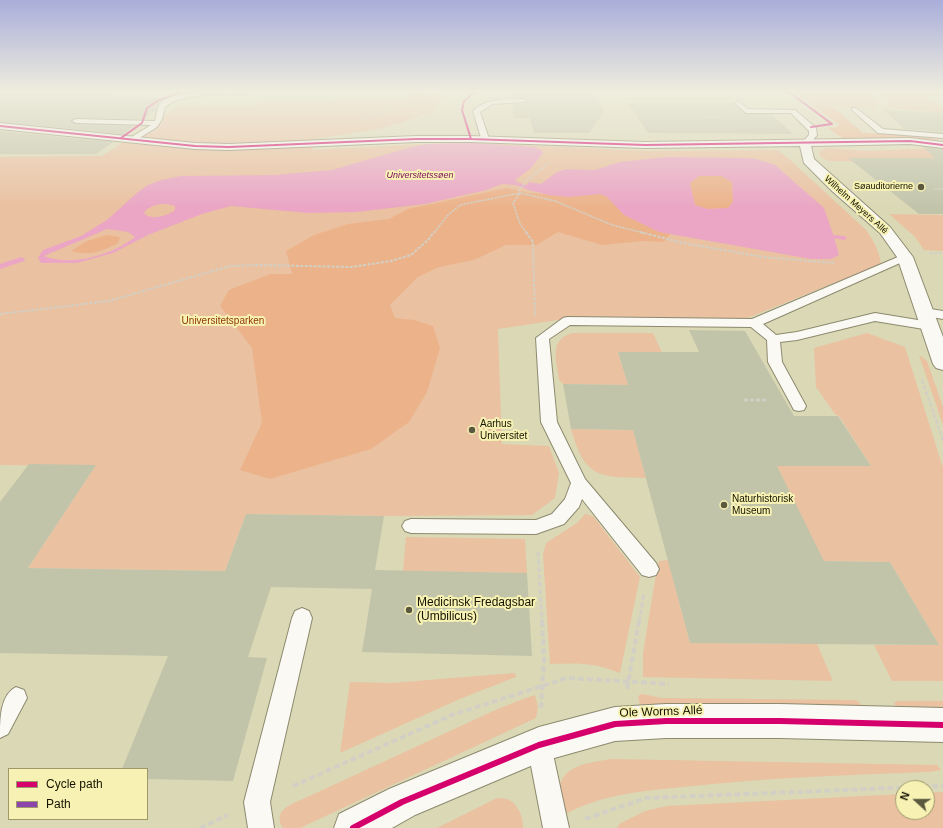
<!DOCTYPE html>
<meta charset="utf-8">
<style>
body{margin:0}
#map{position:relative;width:943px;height:828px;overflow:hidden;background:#dbd8b5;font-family:Helvetica,sans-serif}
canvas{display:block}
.legend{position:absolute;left:8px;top:768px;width:140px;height:52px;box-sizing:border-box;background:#f7f2b3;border:1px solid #9d996b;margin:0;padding:5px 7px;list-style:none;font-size:12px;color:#151300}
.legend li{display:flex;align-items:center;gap:8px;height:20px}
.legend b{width:20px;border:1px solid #9d996b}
.north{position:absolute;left:895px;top:780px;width:40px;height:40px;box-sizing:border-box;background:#f7f2b3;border:1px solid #9d996b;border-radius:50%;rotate:291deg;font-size:11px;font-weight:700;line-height:16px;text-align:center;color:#151300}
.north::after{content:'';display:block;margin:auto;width:14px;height:18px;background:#5a583f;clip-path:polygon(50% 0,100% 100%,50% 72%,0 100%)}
</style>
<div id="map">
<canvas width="943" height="828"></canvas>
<ul class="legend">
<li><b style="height:5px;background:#d6006c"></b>Cycle path</li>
<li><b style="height:5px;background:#8e44ad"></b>Path</li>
</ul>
<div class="north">N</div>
</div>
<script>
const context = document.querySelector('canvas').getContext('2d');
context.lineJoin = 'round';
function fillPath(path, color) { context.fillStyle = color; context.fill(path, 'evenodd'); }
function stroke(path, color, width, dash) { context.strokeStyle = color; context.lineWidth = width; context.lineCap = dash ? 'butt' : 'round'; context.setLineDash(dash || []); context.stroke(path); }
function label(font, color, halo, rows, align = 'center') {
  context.font = font + ' Helvetica,sans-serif'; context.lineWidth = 4; context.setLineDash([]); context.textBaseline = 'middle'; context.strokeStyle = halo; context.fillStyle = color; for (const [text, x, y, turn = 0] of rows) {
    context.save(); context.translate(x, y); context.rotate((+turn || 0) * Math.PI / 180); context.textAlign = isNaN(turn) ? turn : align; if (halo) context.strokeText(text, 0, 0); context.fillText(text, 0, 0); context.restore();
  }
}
fillPath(new Path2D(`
 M793 92H871L873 93 871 94 880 103 875 109 833 107 863 133 907 134 937 137 940 141 915 138 844 139 828 128 838 127 839 124Z
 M878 92H943V96H927L943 108V113L886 108 889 103Z
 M409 93 445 95 432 112 401 123 379 129 315 139 312 150 422 144 479 143 647 151 775 150 779 151 788 158 866 230C874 241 879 251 881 264L745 319H565L498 329 502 444 549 446 559 473 555 498 532 515 384 516 246 514 225 571 28 568 95 466 0 465V157L102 156 179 106H255L259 102H333L336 98H407Z
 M828 148 868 151 933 148 943 158 910 162 828 161 821 157 819 153 821 150Z
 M889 214 943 215V251L924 250 915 237Z
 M572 333H653L663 355 645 352H618L628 385 563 384 559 380C557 360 548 341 572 333Z
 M867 333 905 347 943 468V681H892L874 645H939L890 562 823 561 777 466H871L839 416 835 414 816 387 814 348Z
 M919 355 927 361 943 407V425Z
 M571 429 633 430 646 478C599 477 585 479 571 429Z
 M585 514 593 516 640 577 620 673C593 662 577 663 550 664L543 554 546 543 577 523Z
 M406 537 525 539 527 573 403 571Z
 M668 560 690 643 817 644 833 681 643 677V653L657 568 659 561Z
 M515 673 516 677 462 698 340 753 350 682 391 683Z
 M642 694 662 698 855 700 860 703 863 709 642 708 640 705 638 696Z
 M535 695 538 707 536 718 300 828H283C272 811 291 804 303 799L491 712 520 700Z
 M897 701H943V710L897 708 894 703Z
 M611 759 937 765 941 770 928 772C846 775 764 778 683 787 644 791 603 794 568 813L561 810C561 805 558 797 559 791 561 764 590 763 611 759Z
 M943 792V828H617L619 824 645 811 667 806 903 794V812H927V793Z
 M497 798C500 798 503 798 506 799 517 801 524 818 523 828H437Z`), '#eac1a1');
fillPath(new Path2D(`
 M812 105 833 107 863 133 927 136 932 140 915 138 844 139 828 128 838 127 839 124Z
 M699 176H721L732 182 733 202 728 208 708 209 695 205 690 183Z
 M507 188 529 193 565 195 600 191 672 232 664 242 643 241 602 245 558 232 537 245H506L474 260 439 267 418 277 390 305 395 318 414 320 433 326 440 348 427 392 409 422 371 449 270 479 240 470 262 423 252 348 220 306 229 290 270 274H292L286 251 314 235 348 224 389 219 408 209Z
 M107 235 120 237 118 243C101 252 89 256 71 251L87 241Z`), '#ecb38b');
fillPath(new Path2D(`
 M474 143 534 147 541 150 543 153 530 169 515 180 518 183 515 185 502 184 486 190 425 204 356 212 308 213 231 206 202 214 148 235 113 253 77 263H41L38 258 43 250 81 236 107 220 138 192 148 185 161 180 181 176 275 175 332 170 412 147 429 144ZM167 204 175 206V210C167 216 151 221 144 213 149 205 159 204 167 204ZM107 229 128 232 135 237C112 255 72 267 44 256Z
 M667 157 744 158 756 159 775 165 824 208 834 237 839 255 831 259H811L659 232 624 215 607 197 600 194 568 197 549 195 525 189 529 182 541 184 557 172 566 169 595 170 620 162ZM699 176H721L732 182 733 202 728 208 708 209 695 205 690 183Z`), '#eaa6c4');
fillPath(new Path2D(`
 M517 182 527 185 528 186 525 188 515 185 514 184Z
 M834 235 844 236 847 238 844 240 832 238V236Z
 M21 257 25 259 24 261 0 269V264Z`), '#eaa6c4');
fillPath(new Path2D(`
 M0 92H113L109 95H117L112 98 164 99 158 104 156 110 144 119 76 118 71 120 76 124 134 126 123 134 0 122Z
 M511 92H594L604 112 589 133H534L530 118H514L512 104H525L527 101 523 98H511Z
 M628 103H734L746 114H771L793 134 648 133Z
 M884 110 943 113V132L904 129Z
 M0 131 113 142 96 154H0Z
 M923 147 943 149V214H919L848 158H935Z
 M689 330 745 331 794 416H838L871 466H777L824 561 890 562 939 645 690 643 633 430 571 429 563 384 628 385 618 352H699Z
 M29 464 96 465 28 568 225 571 246 514 384 516 375 570 527 573 532 656 362 652 372 589 271 587 248 657 267 658 233 781 147 779V769H122L168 656 0 653V502Z`), '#c2c4aa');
const service = new Path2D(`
 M202 92H254L251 94C227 95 184 91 165 107L162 119 157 127 133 142H130V138L151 125 76 123 72 121 76 119 155 121C157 116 156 110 159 105 167 94 190 93 202 92Z
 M523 99 526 101 525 102 493 104 480 112 489 139 485 141H482L473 111 474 110C488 98 505 99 523 99Z
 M738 101 748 109 795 110 816 128 817 135 808 146H802L801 144 809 135V131L791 113H746L735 103Z
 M852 108H856L883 129 943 134V138L878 133 852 110Z
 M905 254 910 257 909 259 763 324 776 335 797 332 875 313 930 322 934 323 936 326 934 329 930 330 875 321 797 340 780 342 782 362 806 406 804 410 799 411 794 410 768 362 767 340 751 327 570 325 549 339 557 422 585 479 656 563 659 569 656 575 649 577 642 575 582 499 579 507 564 524 536 534 411 533 405 531 402 526 405 521 411 519 536 520 552 514 565 499 571 483 541 422 536 338 563 318 567 317 752 319Z
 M924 308 943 311V319L920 315 918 312 920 309Z
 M302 608 309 611 312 618 270 802 274 828H248L244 802 292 618 295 611Z
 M16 687 24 690 27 698 8 734 0 738C0 719 0 695 16 687Z
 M539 733 547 737 551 745 569 828H543L527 745 531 737Z`);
const minor = new Path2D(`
 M0 123 195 143 229 144 416 136H471L645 142 910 138 943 142V148L910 144 811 146 814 159 890 227 913 257 943 337V370L936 368 933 364 897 257 880 233 832 191 804 163 800 146 645 148 471 142H416L229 150 195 149 0 129Z
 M666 704H780L943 708V742L780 738H666L615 741 540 762 415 815 392 828H334L339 814 389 789 539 727 615 707Z`);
stroke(service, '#8d8a6f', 2);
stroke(minor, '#8d8a6f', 2);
stroke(new Path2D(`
 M876 92 887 103 884 107
 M121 102 136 92
 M52 110 76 97
 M703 117H724
 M361 119 417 102 452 94V92`), '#d2d0c5', 1, [2, 1]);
stroke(new Path2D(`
 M874 188H911
 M935 189H943
 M434 233 447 216 460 205 520 193 519 191 526 181 549 163
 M527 233 520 224 513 203 520 193 555 201 612 225 644 233`), '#d2d0c5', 1.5, [2.5, 1]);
stroke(new Path2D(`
 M526 232 533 242 535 316
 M640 232 683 243 763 257 835 263
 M930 253H943
 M0 314 109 301 230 266 256 265 351 267 391 261 411 255 428 240 434 232`), '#d2d0c5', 2, [3, 1.5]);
stroke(new Path2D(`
 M922 380 943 440
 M744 400H768`), '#d2d0c5', 2.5, [4, 2]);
stroke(new Path2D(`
 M538 552 542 622
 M639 622 644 594`), '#d2d0c5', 3, [5, 2.5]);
stroke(new Path2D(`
 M627 689 639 621
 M541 708 544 659 542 621
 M293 786 452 715 567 678 669 684
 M585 819 646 798 943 786
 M200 828 228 815`), '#d2d0c5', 4, [6, 3]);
fillPath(service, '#faf9f4');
fillPath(minor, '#faf9f4');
stroke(new Path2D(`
 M197 94 200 92`), '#8e44ad', 1.5, [3, 1.5]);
stroke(new Path2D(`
 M789 92 832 124 811 127
 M0 126 195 146 229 147 416 139H471L645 145 910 141 943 145
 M121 138 142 123 147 108 159 100 182 92
 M471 139 462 110 464 101 475 92`), '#d6006c', 2);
stroke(new Path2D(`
 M353 828 402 802 539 745 615 724 666 721H780L943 725`), '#d6006c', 6);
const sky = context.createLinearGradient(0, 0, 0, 208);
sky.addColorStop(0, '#a9aeda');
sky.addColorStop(0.44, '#efedde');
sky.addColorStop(1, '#efedde00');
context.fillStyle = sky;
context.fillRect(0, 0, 943, 208);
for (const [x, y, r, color] of [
 [921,187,4,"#5a583f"],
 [472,430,4,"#5a583f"],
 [724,505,4,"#5a583f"],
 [409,610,4,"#5a583f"]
]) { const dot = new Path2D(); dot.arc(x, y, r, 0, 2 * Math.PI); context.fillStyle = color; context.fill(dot); stroke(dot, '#f7f2b3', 1.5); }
label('italic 9px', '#821061', '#f7f2b3', [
 ["Universitetssøen",420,175]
]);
label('9px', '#151300', '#f7f2b3', [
 ["Søauditorierne",913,187]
], 'right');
label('9px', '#151300', '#f7f2b3', [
 ["Wilhelm Meyers Allé",856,205,42]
]);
label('10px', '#913803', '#f7f2b3', [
 ["Universitetsparken",223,321]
]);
label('10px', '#151300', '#f7f2b3', [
 ["Aarhus",480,424],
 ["Universitet",480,436],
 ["Naturhistorisk",732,499],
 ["Museum",732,511]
], 'left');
label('12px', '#151300', '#f7f2b3', [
 ["Medicinsk Fredagsbar",417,603],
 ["(Umbilicus)",417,617]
], 'left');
label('12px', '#151300', '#f7f2b3', [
 ["Ole Worms Allé",661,712,-2]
]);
</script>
